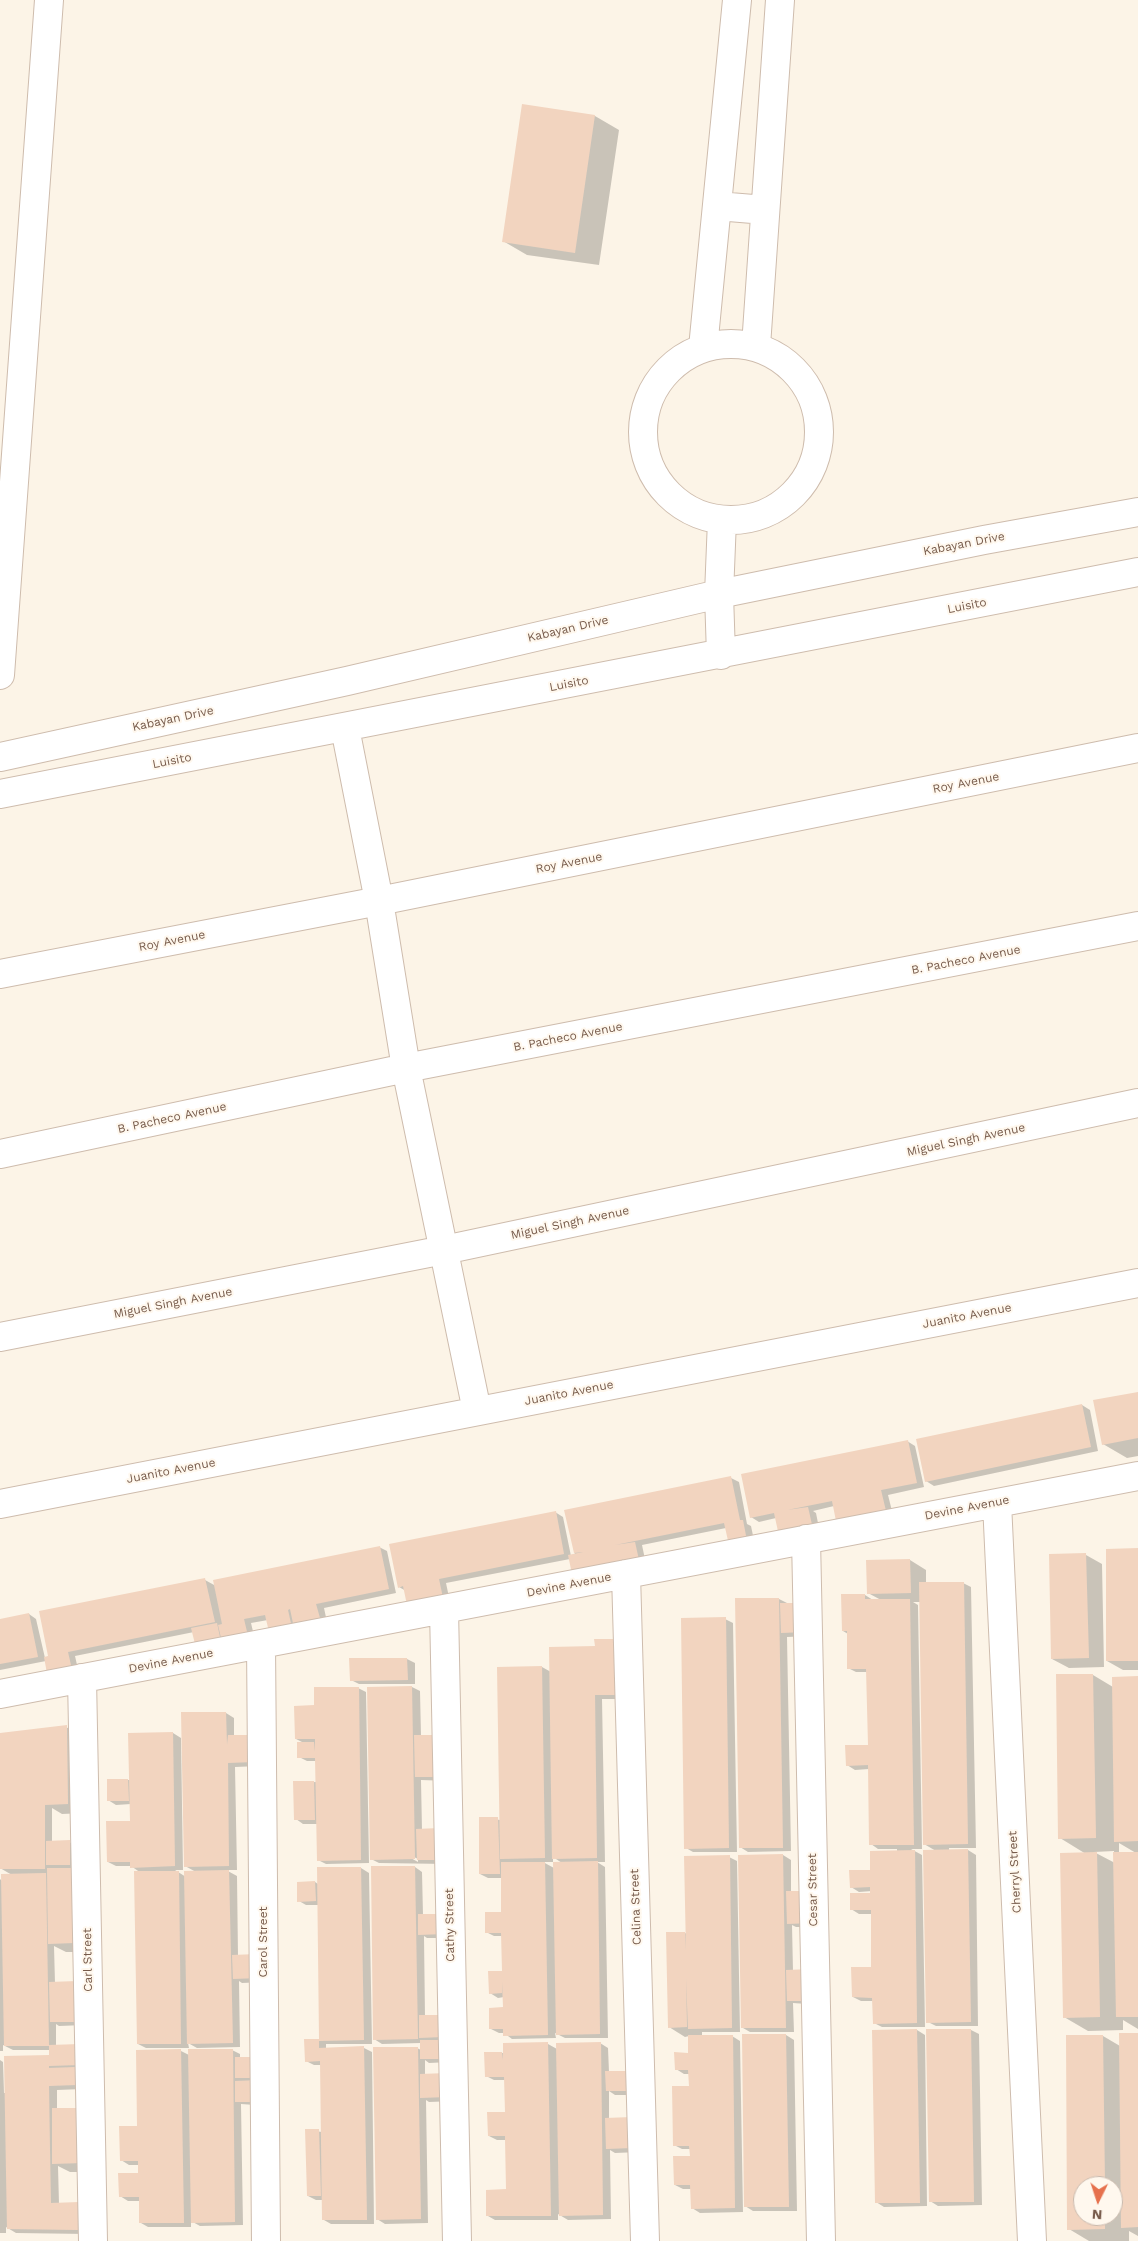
<!DOCTYPE html>
<style>
body{margin:0}
#map{position:relative;width:1138px;height:2241px;overflow:hidden;background:#fcf4e7;font-family:"Work Sans",sans-serif}
canvas{display:block}
.north{position:absolute;left:1073px;top:2176px;width:50px;height:50px;box-sizing:border-box;background:#fff8ee;border:1px solid #c9b9ad;border-radius:50%;rotate:184deg;font-size:14px;font-weight:700;line-height:20px;text-align:center;color:#775b4b}
.north::after{content:'';display:block;margin:auto;width:18px;height:22px;background:#e6714d;clip-path:polygon(50% 0,100% 100%,50% 72%,0 100%)}
</style>
<div id="map">
<canvas width="1138" height="2241"></canvas>
<div class="north">N</div>
</div>
<script>
const context = document.querySelector('canvas').getContext('2d');
context.lineJoin = 'round';
function fillPath(path, color) { context.fillStyle = color; context.fill(path, 'evenodd'); }
function stroke(path, color, width, dash) { context.strokeStyle = color; context.lineWidth = width; context.lineCap = dash ? 'butt' : 'round'; context.setLineDash(dash || []); context.stroke(path); }
function label(font, color, halo, rows, align = 'center') {
  context.font = font + ' "Work Sans",sans-serif'; context.lineWidth = 4; context.setLineDash([]); context.textBaseline = 'middle'; context.strokeStyle = halo; context.fillStyle = color; for (const [text, x, y, turn = 0] of rows) {
    context.save(); context.translate(x, y); context.rotate((+turn || 0) * Math.PI / 180); context.textAlign = isNaN(turn) ? turn : align; if (halo) context.strokeText(text, 0, 0); context.fillText(text, 0, 0); context.restore();
  }
}
fillPath(new Path2D(`
 M523 106 595 116 619 130 599 265 527 255 503 241Z
 M1138 1394V1456L1127 1458 1103 1444Z
 M1082 1405 1090 1410 1098 1451 934 1486 926 1481Z
 M907 1441 915 1446 924 1487 888 1495 893 1515 834 1506 813 1511 816 1513 820 1533 776 1518 759 1522 751 1517Z
 M731 1478 739 1482 747 1524 751 1526 755 1545 726 1528 642 1545 646 1564 570 1559 446 1583 450 1602 406 1591 399 1587 555 1512 563 1517 571 1556 575 1555 566 1511Z
 M379 1547 387 1551 396 1593 324 1608 327 1622 299 1632 268 1620 251 1623 255 1640 231 1645 194 1632 75 1656 80 1678 46 1661 0 1670V1620L29 1614 36 1619 45 1658 205 1580 216 1586Z
 M1138 1550V1670H1123L1107 1661Z
 M1086 1555 1102 1564 1104 1667 1069 1668 1052 1659Z
 M910 1560 926 1570V1583H963L971 1587 976 1848H949V1851L968 1850 976 1855 978 2026H936L928 2022 936 1851 924 1844 921 1602H913L918 1605 922 1849H911L922 1855 925 2027H882L874 2023 873 2001H861L853 1997 873 1968 872 1914H859L851 1909 872 1894V1891L859 1892 851 1887 897 1851V1849H878L871 1844 869 1769 855 1770 847 1765 869 1746 868 1672H856L848 1668V1634L843 1631 865 1595 873 1600H881L868 1593Z
 M779 1599 787 1603 812 1636 787 1637 791 1851 748 1852 740 1847Z
 M725 1619 733 1623 737 1852H693L686 1848Z
 M407 1659 415 1663V1684H359L351 1680Z
 M542 1667 551 1672 628 1699H602L605 1862H597L605 1867 608 2038H565L555 2033 556 2038 512 2039 504 2033H499L491 2029 504 2009V1997L498 1998 490 1993 504 1972 503 1936H494L486 1932 503 1913 502 1878H488L480 1874V1818L501 1820ZM553 1857 562 1863 554 1868 543 1862H553Z
 M1057 1675H1093L1113 1687 1138 1678V2029L1123 2020V2030L1088 2031 1064 2017 1086 1854 1060 1838ZM1119 1843 1136 1853H1119ZM1114 1851 1115 1863 1094 1852Z
 M412 1687 420 1691 421 1736 450 1781 421 1780 422 1830 447 1864 379 1863 371 1859 369 1688ZM410 1855 418 1859V1862L409 1857Z
 M358 1688 366 1692 369 1863 326 1864 318 1860 317 1824H303L296 1819 295 1783 316 1782V1761H307L299 1757 304 1743 296 1739 315 1706Z
 M183 1713H226L234 1718V1736L260 1766 235 1767 237 1870H226L237 1876 238 1956 265 1982 242 1983 239 1981 240 2047 197 2048 188 2043 189 2048H146L138 2044 141 1873 131 1866H116L108 1862 131 1822V1804L116 1805 108 1800V1780H130L173 1733 181 1738 183 1870H175L186 1877 196 1872 185 1866Z
 M66 1727 82 1736 84 1813 62 1814 52 1808V1842H69L77 1846 89 1952H66L54 1946 55 1983 85 2025 59 2026 56 2024V2046L80 2045 83 2089 57 2090V2109L98 2172H70L58 2166 59 2204 87 2234 16 2233 6 2227V2233H0V2060L3 2062 4 2093H6L50 2056V2050H13L3 2045V2051H0V1879L2 1881 12 1875 0 1868V1874V1734Z
 M783 1855 791 1860V1892L819 1927H796L792 1925 793 1971 820 2005 793 2003 794 2032H750L743 2028Z
 M729 1857 737 1861 740 2032H702V2036H732L740 2041 743 2212 700 2213 692 2208V2189H683L675 2185 691 2157V2149H682L674 2145 690 2087V2074H684L676 2069 689 2054V2036L685 2037 669 2027 685 1933 687 1934Z
 M415 1867 422 1872 423 1915 450 1938H427L424 1936 425 2017 441 2016 450 2062 429 2063 425 2060V2075L455 2101 429 2102 426 2100 428 2223 385 2224 377 2219 417 2048 421 2050V2043L382 2044 374 2039Z
 M361 1868 369 1873 372 2044H326V2049L364 2048 372 2052 374 2224H331L324 2220 323 2200H316L308 2196 307 2130 322 2132 321 2065H314L306 2061 318 2040 320 2041 318 1905H306L299 1901 315 1882 318 1884Z
 M917 2030 925 2035 927 2206 884 2207 876 2202Z
 M971 2030 979 2034 982 2205 938 2206 930 2201Z
 M1138 2034V2236L1129 2231V2241H1089L1069 2229 1103 2036 1120 2046ZM1083 2186H1113V2216H1083Z
 M786 2035 794 2040 797 2211H753L745 2206Z
 M600 2043 608 2048 609 2072 638 2095H615L609 2091V2119L640 2152 615 2153 610 2150 611 2219 568 2220 558 2214V2220H495L488 2216 507 2190 506 2140H497L489 2136 506 2113 505 2080H494L486 2076V2053H505L548 2044 557 2049Z
 M232 2050 240 2054V2058L269 2106 241 2104 243 2225 200 2226 191 2221V2227H148L141 2223 140 2201H128L120 2196 140 2174 139 2165H129L121 2160 181 2051 189 2055Z`), '#0003');
fillPath(new Path2D(`
 M522 104 595 115 575 253 502 242Z
 M1138 1392V1438L1102 1445 1093 1400Z
 M1082 1404 1091 1447 925 1482 916 1439Z
 M908 1440 917 1483 881 1490 886 1511 836 1521 832 1501 787 1510 808 1507 813 1529 779 1536 774 1513 750 1518 741 1474Z
 M731 1476 740 1520H743L747 1541 729 1545 724 1523 615 1545 635 1542 639 1560 572 1574 568 1555 583 1552 574 1553 564 1510Z
 M556 1511 564 1554 439 1579 443 1598 407 1605 403 1586 398 1588 389 1544Z
 M380 1546 389 1589 316 1604 320 1618 293 1623 290 1609 288 1610 292 1628 269 1632 265 1615 244 1619 248 1636 222 1642 218 1625 222 1624 213 1580Z
 M1138 1548V1661H1106V1549Z
 M1086 1553 1089 1658 1051 1659 1049 1554Z
 M910 1559 911 1593 867 1594 866 1560Z
 M205 1578 215 1622 68 1652 73 1674 48 1679 44 1657 48 1656 39 1611Z
 M919 1582H964L968 1844 923 1845Z
 M841 1594H865V1599H910L914 1845H869L868 1765 846 1766 845 1745H868L866 1669H847V1631H842Z
 M735 1598H779L783 1848H739Z
 M780 1603H804L805 1632 781 1633Z
 M29 1613 38 1657 0 1664V1619Z
 M726 1617 729 1848 684 1849 681 1618Z
 M217 1623 221 1642 196 1648 191 1628Z
 M594 1639H620L621 1695H595L597 1858 552 1859 549 1647 595 1646Z
 M349 1658H407L408 1680 350 1681Z
 M542 1666 545 1858 500 1859 497 1667Z
 M1056 1674H1093L1096 1838 1058 1839Z
 M1138 1676V1841L1114 1842 1112 1677Z
 M412 1686 415 1859 370 1860 367 1687Z
 M314 1687H359L361 1860 317 1861 315 1758H297V1742H314L315 1752V1739H295L294 1706 314 1705Z
 M181 1712H226L227 1745 228 1735H252L253 1762 228 1763 229 1866 184 1867Z
 M67 1725 68 1804 45 1805V1869H0V1733Z
 M173 1732 175 1866 130 1868V1862H107L106 1821H130L128 1733Z
 M414 1735H435L442 1777H415Z
 M107 1779H128L129 1801H107Z
 M293 1781H314L315 1820H294Z
 M479 1817H498L500 1874H479Z
 M439 1828V1860H417L416 1829Z
 M70 1840V1865H46V1841Z
 M968 1849 971 2022 926 2023 923 1850Z
 M915 1850 917 2023 873 2024 872 1998 852 1997 851 1967H871V1910H850V1893H870V1887L850 1888 849 1870H870V1851Z
 M1097 1852 1100 2017 1063 2018 1060 1853Z
 M1113 1852H1138V2017H1116Z
 M783 1854 786 2028H741L738 1855Z
 M730 1855 732 2028 688 2029 686 1977 687 2027 668 2028 666 1932H685L686 1951 684 1856Z
 M598 1861 600 2034 556 2035 553 1862Z
 M501 1862H545L548 2035 503 2036V2029H489V2008L503 2007 502 1982V1993L489 1994 488 1971H502L501 1933H485V1912H501Z
 M371 1866H415L418 2039 373 2040Z
 M317 1867H361L364 2040 319 2041V2048L364 2046 367 2220H322L320 2061 305 2062 304 2039H319Z
 M47 1868H72L74 1943 48 1944Z
 M229 1870 233 2043 187 2044 184 1871Z
 M134 1871H179L181 2044H137Z
 M46 1873 49 2046H4L1 1874Z
 M315 1881 316 1901 297 1902V1882Z
 M786 1891H812V1923L787 1924Z
 M418 1914H443V1934L418 1935Z
 M257 1954 258 1978 233 1979 232 1955Z
 M812 1969 813 2001H787L786 1970Z
 M77 1981V2022H50L49 1982Z
 M419 2015H441L442 2037 419 2038Z
 M917 2029 920 2203H875L872 2030Z
 M926 2029H971L974 2202H929Z
 M1119 2033H1138V2227L1121 2228Z
 M742 2034H786L789 2207H744Z
 M688 2035H733L735 2208 691 2209 690 2185H674L673 2156H690L689 2146H673L672 2086H689L688 2070H675L674 2052 688 2053Z
 M1066 2035H1103L1105 2186H1083V2216H1105V2229L1067 2230Z
 M420 2040H443L442 2059H420Z
 M548 2042 551 2216H486V2190L506 2189 505 2139V2136H488L487 2112H505L504 2077H485L484 2052H502L503 2060V2043Z
 M601 2042 603 2215 559 2216 556 2043Z
 M80 2044V2065L49 2066V2068L76 2067V2085L49 2086 50 2151 51 2203 79 2202V2230L7 2229 4 2056 49 2055V2045Z
 M373 2047H418L421 2219 376 2220Z
 M181 2049 184 2223H139V2197H119L118 2173H138V2161H120L119 2126H137L136 2050Z
 M188 2049H233L235 2222 191 2223Z
 M235 2057H260V2078H235Z
 M605 2071H630V2091H606Z
 M447 2073V2097L420 2098V2074Z
 M261 2080 262 2102H235V2081Z
 M52 2108H81L82 2163 52 2164Z
 M632 2117V2148L606 2149 605 2118Z
 M305 2129H319L321 2196H307Z`), '#f2d4bf');
const minor = new Path2D(`
 M717 206 765 210
 M643 432a88 88 0 1 1 176 0a88 88 0 1 1-176 0Z
 M756 346 780 0
 M703 348 737 0
 M721 655 719 594 722 520
 M0 675 49 0
 M345 728 379 901 406 1068 477 1411
 M0 757 347 681 719 594 984 540 1138 512
 M0 794 1138 572
 M0 974 379 901 1138 748
 M0 1154 406 1068 1138 926
 M0 1337 444 1250 1138 1103
 M997 1503 1032 2241
 M0 1504 1138 1283
 M806 1539 821 2241
 M626 1574 645 2241
 M444 1609 457 2241
 M261 1644 266 2241
 M82 1678 93 2241
 M0 1694 1138 1476`);
stroke(minor, '#cebcad', 30);
stroke(minor, '#fff', 28);
label('12px', '#775b4b', '#fff8ee', [
 ["Kabayan Drive",964,544,-11],
 ["Luisito",967,606,-11],
 ["Kabayan Drive",568,629,-13],
 ["Luisito",569,684,-11],
 ["Kabayan Drive",173,719,-12],
 ["Luisito",172,761,-11],
 ["Roy Avenue",966,783,-11],
 ["Roy Avenue",569,863,-11],
 ["Roy Avenue",172,941,-11],
 ["B. Pacheco Avenue",966,960,-11],
 ["B. Pacheco Avenue",568,1037,-11],
 ["B. Pacheco Avenue",172,1118,-12],
 ["Miguel Singh Avenue",966,1140,-12],
 ["Miguel Singh Avenue",570,1223,-12],
 ["Miguel Singh Avenue",173,1303,-11],
 ["Juanito Avenue",967,1316,-11],
 ["Juanito Avenue",569,1393,-11],
 ["Juanito Avenue",171,1471,-11],
 ["Devine Avenue",967,1508,-11],
 ["Devine Avenue",569,1585,-11],
 ["Devine Avenue",171,1661,-11],
 ["Cherryl Street",1015,1872,-93],
 ["Cesar Street",813,1890,-91],
 ["Celina Street",636,1907,-92],
 ["Cathy Street",450,1925,-91],
 ["Carol Street",263,1942,-90],
 ["Carl Street",88,1960,-91]
]);
</script>
